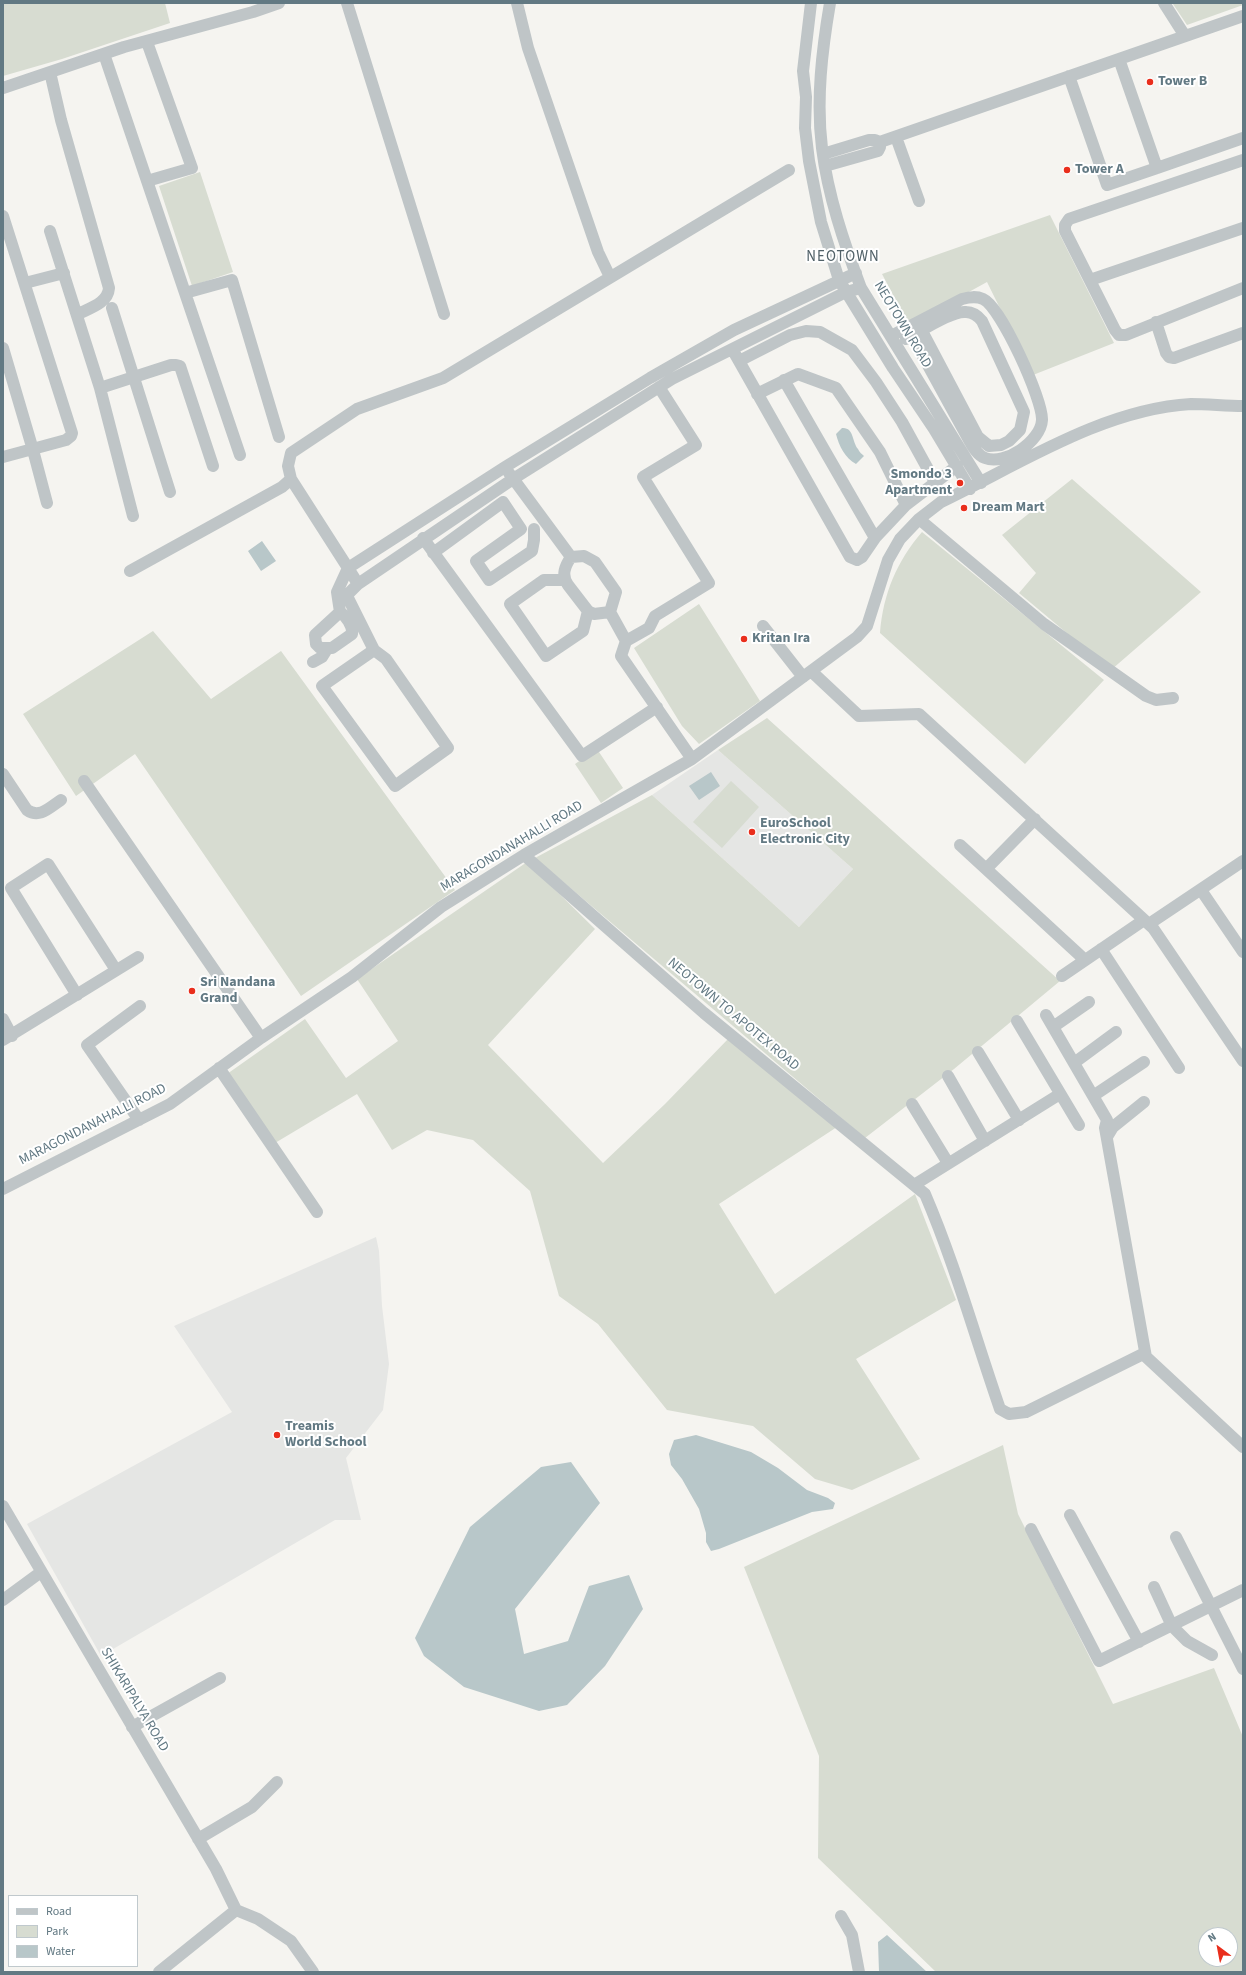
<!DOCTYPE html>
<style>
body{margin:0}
#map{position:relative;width:1246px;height:1975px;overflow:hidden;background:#f5f4f0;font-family:"Source Sans 3",sans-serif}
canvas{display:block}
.frame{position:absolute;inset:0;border:4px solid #627983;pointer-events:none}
.legend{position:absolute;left:8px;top:1895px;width:130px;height:72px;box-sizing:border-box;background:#fff;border:1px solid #c0c9cd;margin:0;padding:5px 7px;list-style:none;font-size:12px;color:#627983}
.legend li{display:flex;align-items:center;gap:8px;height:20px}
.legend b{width:20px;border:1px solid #c0c9cd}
.north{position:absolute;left:1198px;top:1927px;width:40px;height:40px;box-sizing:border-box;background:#fff;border:1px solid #c0c9cd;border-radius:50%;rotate:328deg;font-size:11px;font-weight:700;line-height:16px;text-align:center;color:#627983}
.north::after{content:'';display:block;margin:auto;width:14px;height:18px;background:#e92e1c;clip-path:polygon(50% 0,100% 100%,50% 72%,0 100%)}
</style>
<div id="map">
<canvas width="1246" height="1975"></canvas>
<div class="frame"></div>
<ul class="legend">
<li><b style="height:5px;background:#bfc5c7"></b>Road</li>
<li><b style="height:11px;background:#d7dcd1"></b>Park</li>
<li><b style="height:11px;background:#b8c7c9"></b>Water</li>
</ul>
<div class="north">N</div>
</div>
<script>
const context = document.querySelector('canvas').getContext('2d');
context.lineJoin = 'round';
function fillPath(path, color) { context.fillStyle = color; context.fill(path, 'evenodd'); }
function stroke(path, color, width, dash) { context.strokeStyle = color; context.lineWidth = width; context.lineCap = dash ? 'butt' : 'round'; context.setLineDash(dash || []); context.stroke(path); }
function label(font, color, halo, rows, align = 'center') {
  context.font = font + ' "Source Sans 3",sans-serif'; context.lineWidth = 4; context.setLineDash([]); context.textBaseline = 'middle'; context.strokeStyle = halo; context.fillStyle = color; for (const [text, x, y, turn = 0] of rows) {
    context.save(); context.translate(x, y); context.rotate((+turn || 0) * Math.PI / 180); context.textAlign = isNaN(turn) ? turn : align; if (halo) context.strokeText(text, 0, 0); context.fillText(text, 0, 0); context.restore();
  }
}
fillPath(new Path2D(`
 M718 750 853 869 799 927 652 795Z
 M376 1237 379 1251 382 1306 389 1364 383 1410 346 1458 361 1520H335L101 1656 27 1524 232 1412 174 1326Z`), '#e5e6e4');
fillPath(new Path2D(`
 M3 3H165L170 23 62 59 3 76Z
 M1243 3V5L1187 25 1173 4Z
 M200 172 233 272 192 286 159 186Z
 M1050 215 1114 343 1033 375 987 282 909 325 882 274Z
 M1072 479 1201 592 1111 670 1019 593 1036 573 1002 535Z
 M922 532 1104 680 1025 764 880 633C883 594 897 561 922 532Z
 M699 604 760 701 699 744 682 726 634 648Z
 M153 631 211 699 281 651 455 890 301 996 135 754 76 796 23 714Z
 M767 718 1060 981 954 1069 865 1138 535 858 652 795 799 927 853 869 718 750Z
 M597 749 623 788 601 803 575 764Z
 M731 781 759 807 722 848 693 822Z
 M527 862 595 929 488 1045 603 1163 665 1104 729 1038 837 1127 719 1204 775 1294 915 1194 956 1300 856 1359 920 1459 852 1490 815 1479 753 1426 667 1410 598 1324 559 1296 530 1191 473 1140 427 1130 392 1150 357 1094 275 1143 227 1074 305 1019 346 1078 398 1041 357 979Z
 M1003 1445 1018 1514 1113 1704 1214 1668 1243 1737V1972H936L818 1858 819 1756 744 1567ZM1206 1935H1230V1959H1206Z`), '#d7dcd1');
fillPath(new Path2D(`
 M842 428C854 427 852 442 858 449 859 452 862 454 864 456L856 464C845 458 839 446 836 434Z
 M262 541 276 561 261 571 248 551Z
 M711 772 720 786 699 800 689 786Z
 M696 1435 751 1452 778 1468 807 1490 828 1498 835 1503 833 1509 812 1512 719 1549 711 1551 706 1542V1533L699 1509 682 1479 671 1465 669 1454 674 1440Z
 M571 1462 600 1503 515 1609 524 1654 568 1641 589 1586 629 1575 643 1609 605 1666 567 1705 539 1711 464 1687 424 1656 415 1638 470 1527 541 1467Z
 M887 1935 927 1972H879L878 1942Z`), '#b8c7c9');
stroke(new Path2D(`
 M347 3 444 314
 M517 3 528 48 598 252 610 277
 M811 3 803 71 806 97 805 128 809 161 821 222 839 280 893 368 934 429 970 489
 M830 3C822 50 816 100 822 148 828 196 844 243 861 288L981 483
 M1164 3 1185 36
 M147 42 192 168 147 181
 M104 54 240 455
 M1119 59 1157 168 1243 138
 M50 72 61 120 109 288C108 303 90 308 78 314
 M1069 76 1107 185 1157 168
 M3 88 124 47 253 12 279 3
 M896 137 919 201
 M880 142 1243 16
 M823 154 869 140H875L880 142V147L878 151 825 166
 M1243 160 1069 219 1065 225V231L1115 330 1119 335H1126L1243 288
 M3 216 72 433 71 436 66 440 3 457
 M50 231 100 388 133 516
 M856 273 734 330 650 378 505 467 348 568 358 584 513 479 672 379 846 292 861 288
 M1090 280 1243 228
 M25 283 64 273
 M185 293 232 280 279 437
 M112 308 170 492
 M1156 322 1166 353 1169 357 1174 358 1243 333
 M891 336 962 299C970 297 976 296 983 299 1001 307 1043 400 1042 420 1041 441 1005 466 985 458 977 455 973 447 969 440L912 336
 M906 339C920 332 951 310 966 312 973 312 978 316 982 321L1024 412 1020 430 1009 441 1001 445 989 446 978 437 922 331
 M3 348 33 450 47 503
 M735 354 850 557 857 560 862 557 875 538
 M739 361 790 335 806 331 820 332 852 350 876 382 902 422 935 482
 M784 380 875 538 906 505 957 466
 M100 388 171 365H176L180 366 213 466
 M757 394 798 374 836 388 880 452 906 505
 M509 473 571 557
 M919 519 1044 624 1146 696 1156 700 1173 698
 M423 538 582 756 657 707
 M433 553 503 502 521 529 476 561 489 580 532 551 534 540V529
 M130 571 282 487 291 479
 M565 580H544L510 604 546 656 583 631 588 611
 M358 584 348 594V598L374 650 386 659 448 748 395 786 322 686 374 650
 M340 612 337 592 348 568 291 479 288 466 291 453 357 409 443 378 789 170
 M340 612C346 616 353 626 352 634L332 648H320L316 644 315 635Z
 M610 612 594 614 588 611 568 585C561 575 565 566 571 557L584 556 595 562 616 592 610 612 626 641 621 656 692 759
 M763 626 803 677
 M626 641 649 628 655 616 709 583 643 477 696 445 659 387
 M313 662 322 657 327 649
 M811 671 859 716 919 714 1153 928 1243 1061
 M3 774 27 810C40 819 50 807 61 800
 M84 781 261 1038
 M960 845 1085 960
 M524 855 704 1013 925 1194C955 1264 975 1337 1000 1409L1009 1414 1026 1412 1143 1354 1243 1447
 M986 869 1035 819
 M1201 890 1243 952
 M1149 924 1243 861
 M1101 949 1179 1068
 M1062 976 1144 920
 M77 995 11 888 48 864 116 970
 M1046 1015 1107 1120 1105 1128 1146 1357
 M3 1019 12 1036
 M1017 1021 1079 1125
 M1053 1027 1089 1002
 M3 1040 138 957
 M978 1052 1019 1120
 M1074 1063 1116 1032
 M219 1068 317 1212
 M948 1076 985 1141
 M1093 1096 1144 1062
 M912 1104 948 1163
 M139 1120 87 1045 140 1006
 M1107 1137 1113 1127 1144 1102
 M914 1185 1060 1094
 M3 1189 170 1104 261 1038 352 977 441 907 524 855 692 759 857 637 867 626 888 560 900 539 919 519 941 502C1018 465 1103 409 1191 404 1208 404 1226 406 1243 406
 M3 1506 216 1869 236 1910
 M1070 1515 1139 1642
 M1031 1529 1099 1661 1243 1590
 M1176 1537 1243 1669
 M1154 1587 1172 1626 1187 1641 1212 1655
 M3 1600 41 1572
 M132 1727 220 1678
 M198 1839 252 1807 277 1782
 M236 1910 258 1919 291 1941 313 1972
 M841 1916 852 1935 859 1972
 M159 1972 236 1910`), '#bfc5c7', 12);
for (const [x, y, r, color] of [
 [1150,82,4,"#e92e1c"],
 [1067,170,4,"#e92e1c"],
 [960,483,4,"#e92e1c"],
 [964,508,4,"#e92e1c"],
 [744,639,4,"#e92e1c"],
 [752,832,4,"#e92e1c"],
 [192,991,4,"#e92e1c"],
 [277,1435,4,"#e92e1c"]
]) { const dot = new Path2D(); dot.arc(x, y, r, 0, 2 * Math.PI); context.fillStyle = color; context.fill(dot); stroke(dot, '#fff', 1.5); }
label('bold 14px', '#627983', '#fff', [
 ["Tower B",1158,82],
 ["Tower A",1075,170],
 ["Smondo 3",952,475,"right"],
 ["Apartment",952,491,"right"],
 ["Dream Mart",972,508],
 ["Kritan Ira",752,639],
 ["EuroSchool",760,824],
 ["Electronic City",760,840],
 ["Sri Nandana",200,983],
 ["Grand",200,999],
 ["Treamis",285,1427],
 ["World School",285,1443]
], 'left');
label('14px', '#627983', '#fff', [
 ["NEOTOWN ROAD",902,325,59],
 ["MARAGONDANAHALLI ROAD",512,847,-31],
 ["NEOTOWN TO APOTEX ROAD",733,1015,40],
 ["MARAGONDANAHALLI ROAD",93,1125,-27],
 ["SHIKARIPALYA ROAD",134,1700,59]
]);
context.letterSpacing = '1px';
label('15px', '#516168', '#fff', [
 ["NEOTOWN",843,258]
]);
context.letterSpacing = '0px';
</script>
